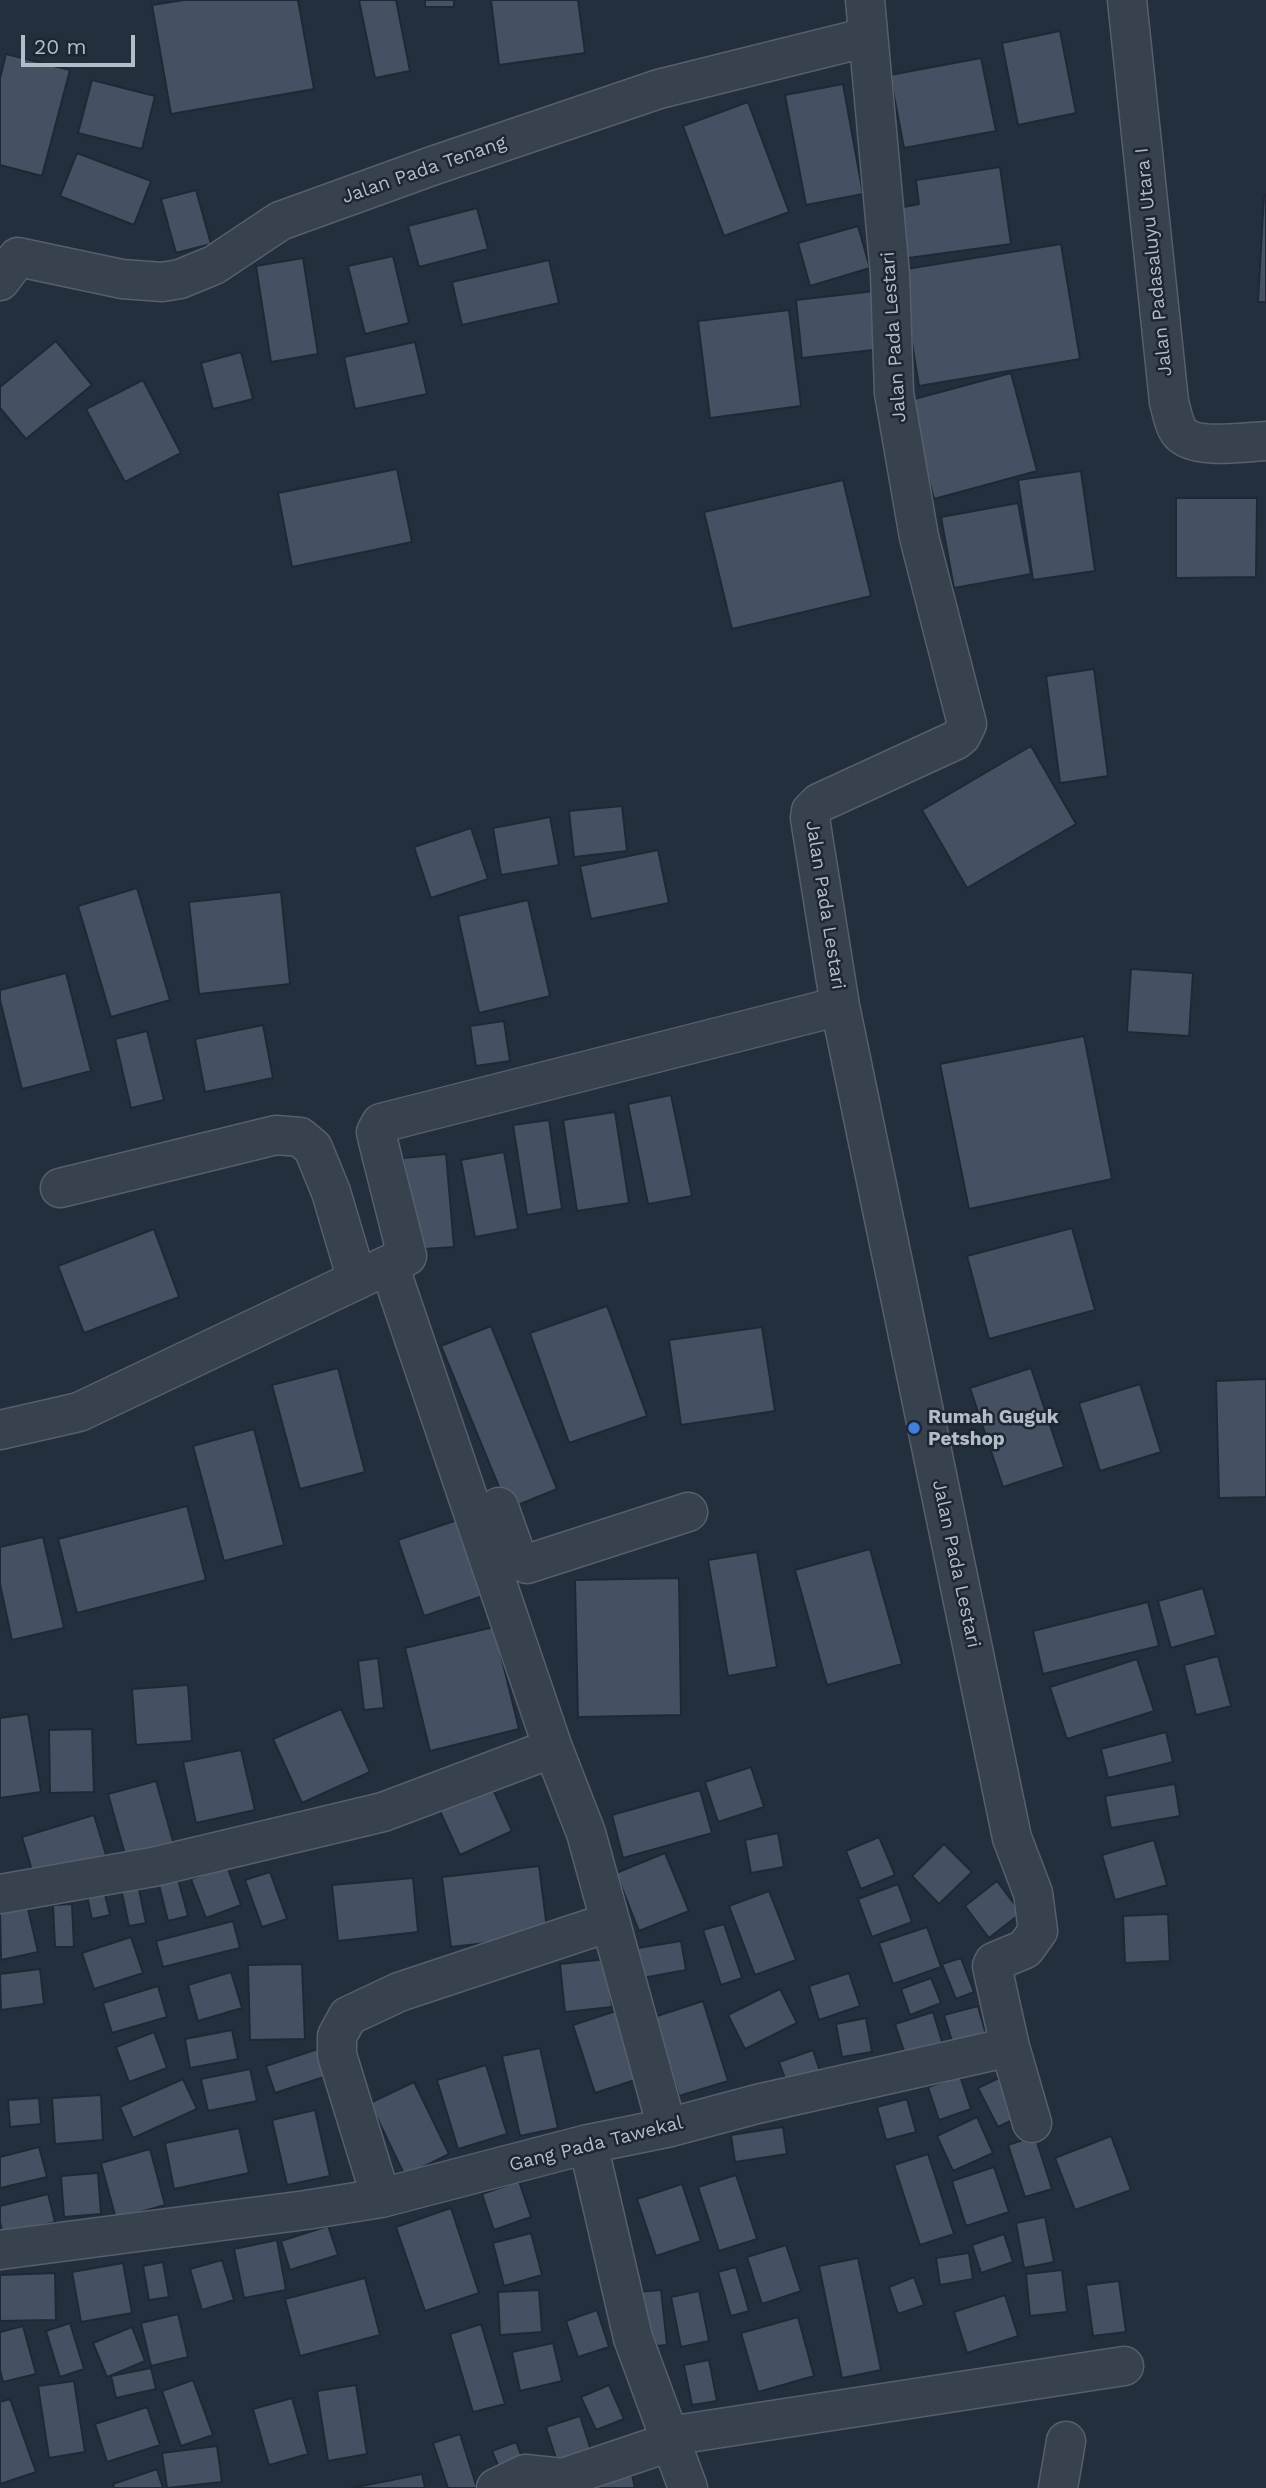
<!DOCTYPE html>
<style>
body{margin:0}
#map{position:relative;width:1266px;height:2488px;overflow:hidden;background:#242f3e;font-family:"Work Sans",sans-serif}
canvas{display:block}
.scale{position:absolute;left:21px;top:35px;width:114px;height:32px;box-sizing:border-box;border:4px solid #b4bcc9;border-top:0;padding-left:9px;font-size:21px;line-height:24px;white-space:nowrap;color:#b4bcc9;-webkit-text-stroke:5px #1d2633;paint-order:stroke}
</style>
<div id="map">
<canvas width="1266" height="2488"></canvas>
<div class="scale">20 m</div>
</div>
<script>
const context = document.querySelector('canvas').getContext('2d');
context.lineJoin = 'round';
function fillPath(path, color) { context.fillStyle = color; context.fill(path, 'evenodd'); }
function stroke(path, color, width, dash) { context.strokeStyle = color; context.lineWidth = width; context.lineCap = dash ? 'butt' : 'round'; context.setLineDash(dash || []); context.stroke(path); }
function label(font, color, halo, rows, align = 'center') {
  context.font = font + ' "Work Sans",sans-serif'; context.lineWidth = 5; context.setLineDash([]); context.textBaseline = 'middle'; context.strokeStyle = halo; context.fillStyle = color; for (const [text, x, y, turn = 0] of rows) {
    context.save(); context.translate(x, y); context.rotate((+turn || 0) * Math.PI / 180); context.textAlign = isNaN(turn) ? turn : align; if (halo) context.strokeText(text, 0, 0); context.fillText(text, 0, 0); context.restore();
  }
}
const building = new Path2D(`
 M184 0H298L314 89 171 114 152 5Z
 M359 0H396L410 71 375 78Z
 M425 0H454V7H425Z
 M491 0H578L585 53 499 65Z
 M1060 31 1076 113 1018 125 1002 43Z
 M6 54 70 70 42 176 0 165V78Z
 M981 58 996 131 904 148 890 75Z
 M92 80 155 96 142 149 78 133Z
 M843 84 863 194 806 205 785 95Z
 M748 102 789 212 724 236 683 126Z
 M77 153 151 181 134 225 60 196Z
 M1000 167 1011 244 901 259 894 209 919 204 916 180Z
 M196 190 211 244 176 253 161 199Z
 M1264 195H1266V302H1258Z
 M477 208 488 249 419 267 408 226Z
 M858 226 870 268 810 286 798 243Z
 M1061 244 1080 359 919 386 900 270Z
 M393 256 409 323 365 334 348 266Z
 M303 258 318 354 271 362 256 266Z
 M549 260 559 303 462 325 452 282Z
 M884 290 891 348 802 358 796 300Z
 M789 310 801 406 710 418 698 321Z
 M56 341 92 385 26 439 0 408V387Z
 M415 342 427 394 355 409 344 357Z
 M241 352 253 399 213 409 201 363Z
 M1011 373 1037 471 934 499 907 401Z
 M143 380 181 453 125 482 86 409Z
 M397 469 412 542 292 567 278 493Z
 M1081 471 1095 571 1033 580 1018 480Z
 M843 480 871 596 732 629 704 512Z
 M1176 498H1257L1256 577 1176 578Z
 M1018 503 1031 574 954 588 941 517Z
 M1094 669 1108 776 1060 783 1046 676Z
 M1031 746 1076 824 967 888 922 810Z
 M622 806 627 851 574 857 569 811Z
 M550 817 559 865 501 875 493 828Z
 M471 828 488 879 431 898 414 847Z
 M658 850 669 903 591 919 580 866Z
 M137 888 170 1000 111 1017 78 906Z
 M281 892 290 984 199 994 189 902Z
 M528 900 550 996 479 1013 458 916Z
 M1131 969 1193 973 1189 1036 1127 1032Z
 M66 973 91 1071 22 1089 0 1000V990Z
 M504 1021 510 1061 476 1066 470 1026Z
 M263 1025 273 1078 205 1092 195 1039Z
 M147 1031 164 1100 131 1108 115 1039Z
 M1084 1036 1112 1179 969 1209 940 1064Z
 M671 1095 692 1196 648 1204 628 1104Z
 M615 1112 629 1203 577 1211 563 1120Z
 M549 1120 562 1209 527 1215 513 1125Z
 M504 1152 518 1229 475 1237 461 1160Z
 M446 1154 454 1247 410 1250 403 1158Z
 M1072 1228 1095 1310 989 1339 967 1256Z
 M154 1229 179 1297 84 1333 58 1266Z
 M607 1306 647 1416 569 1443 530 1333Z
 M491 1326 557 1489 508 1509 441 1346Z
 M762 1327 775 1411 681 1425 669 1340Z
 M338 1368 365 1472 300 1489 272 1385Z
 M1031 1368 1064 1467 1003 1487 970 1388Z
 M1266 1379V1497L1219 1498 1216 1381Z
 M1140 1384 1161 1452 1100 1471 1079 1403Z
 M254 1429 284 1545 224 1561 193 1446Z
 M187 1506 206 1580 77 1613 58 1539Z
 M463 1518 489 1594 424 1616 398 1540Z
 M43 1537 64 1628 12 1640 0 1584V1547Z
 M870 1549 902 1664 827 1685 795 1570Z
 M757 1552 777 1667 728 1676 708 1560Z
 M679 1578 681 1715 578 1717 575 1580Z
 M1203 1588 1216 1635 1171 1648 1158 1601Z
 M1148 1602 1159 1646 1043 1674 1033 1631Z
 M494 1627 519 1729 430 1751 405 1648Z
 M1218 1656 1231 1706 1196 1715 1184 1665Z
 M378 1658 384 1708 364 1710 358 1661Z
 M1137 1659 1154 1711 1067 1739 1050 1687Z
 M188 1685 192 1741 136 1745 132 1689Z
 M341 1709 370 1772 302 1803 273 1739Z
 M28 1714 41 1792 0 1798V1718Z
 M92 1729 94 1792 50 1793 49 1730Z
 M1166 1732 1173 1762 1108 1778 1101 1749Z
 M241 1750 255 1810 196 1823 183 1762Z
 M751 1767 764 1807 718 1822 705 1782Z
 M156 1781 174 1845 126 1858 108 1794Z
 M1175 1784 1180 1816 1111 1828 1105 1796Z
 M491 1785 512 1831 460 1855 439 1809Z
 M700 1790 712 1833 623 1858 612 1815Z
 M94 1815 106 1855 34 1877 22 1837Z
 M778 1833 784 1867 751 1873 745 1840Z
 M879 1837 895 1875 861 1889 846 1851Z
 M1154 1840 1167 1885 1115 1900 1102 1855Z
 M944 1844 972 1872 939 1904 912 1876Z
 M665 1853 689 1911 639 1931 616 1873Z
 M227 1866 241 1905 206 1918 191 1879Z
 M539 1866 548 1936 451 1947 442 1877Z
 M176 1872 188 1916 168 1921 157 1877Z
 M270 1872 287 1919 262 1927 245 1880Z
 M136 1875 146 1923 129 1926 119 1879Z
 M413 1878 418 1932 338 1941 332 1885Z
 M997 1881 1021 1913 989 1938 965 1906Z
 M898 1884 912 1922 872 1937 858 1899Z
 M103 1887 110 1915 92 1919 86 1891Z
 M769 1891 796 1960 755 1975 729 1906Z
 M72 1904 74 1947H55L53 1905Z
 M27 1905 38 1952 1 1960 0 1911Z
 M1168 1914 1170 1961 1125 1963 1123 1916Z
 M233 1921 240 1948 163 1967 156 1941Z
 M724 1924 742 1978 721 1985 703 1930Z
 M927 1927 941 1967 893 1984 879 1943Z
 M131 1937 143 1973 94 1989 82 1953Z
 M681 1941 686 1970 637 1979 632 1949Z
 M961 1958 974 1992 956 1999 942 1964Z
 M607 1959 612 2007 565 2012 560 1964Z
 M302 1964 305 2039 250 2040 248 1965Z
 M40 1969 44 2004 1 2010 0 1974Z
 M231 1972 242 2008 198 2021 188 1985Z
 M849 1973 860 2006 819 2020 809 1986Z
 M931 1978 941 2003 910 2015 901 1989Z
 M158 1986 167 2017 112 2033 103 2003Z
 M780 1989 797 2023 745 2049 728 2015Z
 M703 2001 728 2081 679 2096 654 2017Z
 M978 2006 988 2042 955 2051 944 2015Z
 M622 2009 644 2077 595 2093 573 2025Z
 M933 2012 944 2048 907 2060 895 2024Z
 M866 2018 872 2052 842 2057 836 2024Z
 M232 2030 238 2059 190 2068 185 2039Z
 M154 2032 167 2068 129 2082 116 2047Z
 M321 2048 330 2075 275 2093 266 2066Z
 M540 2048 558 2128 520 2136 502 2056Z
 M813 2050 824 2084 791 2095 779 2062Z
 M486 2065 507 2134 458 2149 437 2080Z
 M250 2069 257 2101 208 2111 201 2079Z
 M960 2076 971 2109 939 2120 928 2087Z
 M1003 2076 1023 2115 998 2127 978 2088Z
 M183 2079 197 2109 133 2138 120 2107Z
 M414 2082 449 2154 405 2176 370 2103Z
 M101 2095 103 2140 55 2144 52 2098Z
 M39 2098 41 2124 10 2127 8 2100Z
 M907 2099 916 2132 886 2140 877 2107Z
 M315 2110 330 2176 287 2185 272 2120Z
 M977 2117 993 2153 953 2171 937 2136Z
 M783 2127 787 2154 735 2162 731 2135Z
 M239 2128 249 2173 174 2189 165 2143Z
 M1035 2136 1052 2189 1025 2197 1008 2145Z
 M1111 2136 1131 2190 1075 2210 1055 2158Z
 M39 2147 47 2177 0 2188V2157Z
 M150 2149 165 2205 116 2219 101 2163Z
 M928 2154 954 2234 920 2245 894 2165Z
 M994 2167 1009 2212 966 2226 952 2181Z
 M98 2173 101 2214 64 2217 61 2176Z
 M736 2175 757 2239 719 2251 698 2187Z
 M519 2181 531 2217 494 2230 482 2194Z
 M682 2184 701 2241 656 2256 637 2199Z
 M48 2194 55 2222 3 2235 0 2222V2206Z
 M451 2208 479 2293 425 2311 396 2227Z
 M1045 2217 1054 2262 1024 2268 1016 2223Z
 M328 2226 338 2255 290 2270 281 2241Z
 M531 2233 542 2275 504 2286 493 2243Z
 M1004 2234 1013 2262 981 2273 972 2245Z
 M277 2240 286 2290 244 2298 234 2249Z
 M786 2245 801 2291 762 2304 747 2257Z
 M969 2253 973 2279 940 2285 936 2258Z
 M858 2258 881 2370 842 2378 819 2266Z
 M222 2260 234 2300 202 2310 190 2269Z
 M163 2262 169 2297 149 2300 143 2266Z
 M123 2263 132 2313 81 2322 72 2272Z
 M736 2267 749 2311 731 2316 718 2272Z
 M1062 2270 1067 2312 1030 2316 1026 2274Z
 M55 2273 56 2320 0 2321V2275Z
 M914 2277 924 2305 898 2314 889 2287Z
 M365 2278 380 2335 300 2356 285 2299Z
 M1119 2281 1126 2332 1093 2336 1086 2285Z
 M539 2290 542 2332 500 2335 498 2292Z
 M661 2290 667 2345 643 2347 637 2292Z
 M699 2291 709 2341 681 2347 671 2297Z
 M1005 2295 1018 2336 967 2353 954 2312Z
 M597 2310 609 2347 578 2357 566 2321Z
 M178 2314 188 2357 151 2366 141 2323Z
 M798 2317 814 2376 758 2392 741 2333Z
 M70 2323 84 2369 60 2377 46 2331Z
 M481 2324 505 2404 473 2412 450 2334Z
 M23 2326 36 2374 3 2382 0 2370V2332Z
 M132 2327 145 2361 107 2377 93 2343Z
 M553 2343 562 2381 520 2391 512 2352Z
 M709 2360 717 2401 692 2405 684 2365Z
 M151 2368 156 2389 116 2398 111 2376Z
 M193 2380 213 2435 181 2446 162 2391Z
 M74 2381 85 2452 49 2458 38 2386Z
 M356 2385 367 2454 328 2461 317 2391Z
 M609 2385 624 2419 596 2430 581 2397Z
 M292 2398 308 2454 269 2465 253 2409Z
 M10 2399 36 2472 0 2484V2402Z
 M147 2407 160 2445 107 2462 95 2424Z
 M580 2416 594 2460 560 2471 546 2427Z
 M460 2434 477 2488H448L433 2443Z
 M516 2442 526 2468 503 2477 492 2451Z
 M217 2446 222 2482 167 2488 162 2453Z
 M157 2469 163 2488H114L113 2484Z
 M631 2470 635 2488H578Z
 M422 2474 425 2488H352Z`);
fillPath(building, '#455162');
stroke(building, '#1f2835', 2);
const minor = new Path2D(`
 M865 0 890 274 894 393 919 537 967 724 961 736 956 740 819 803 811 811 810 818 840 1006 1012 1838 1033 1893 1038 1931 1025 1949 994 1962 992 1966 1010 2047 1032 2123
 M1127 0 1169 402C1172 412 1174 426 1180 433 1195 450 1245 442 1266 441
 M0 281 18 257 122 279 162 282 180 279 214 265 280 221 432 166 659 89 868 37
 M60 1188 276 1135 300 1137 313 1148 331 1192 357 1280
 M389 1265 553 1748 586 1833 667 2128
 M0 1430 79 1412 407 1256 378 1141 376 1132 381 1123 840 1006
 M499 1507 517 1558 527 1564 688 1512
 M0 1894 153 1867 383 1812 553 1748
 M588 2144 633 2338 688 2488
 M381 2198 337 2055V2036L348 2016 399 1992 610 1922
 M0 2250 306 2210 381 2198 588 2144 667 2128 757 2104 1010 2047
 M669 2436 1124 2366
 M496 2488 525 2474 563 2478 670 2442
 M1058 2488 1066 2441`);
stroke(minor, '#565f6c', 41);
stroke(minor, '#38414e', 38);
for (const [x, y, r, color] of [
 [914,1428,7,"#3f7fe0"]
]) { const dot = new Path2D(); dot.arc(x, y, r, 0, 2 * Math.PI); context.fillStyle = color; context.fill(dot); stroke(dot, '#1d2633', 2.5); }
label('19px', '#b4bcc9', '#1d2633', [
 ["Jalan Pada Tenang",424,170,-19],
 ["Jalan Padasaluyu Utara I",1154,262,-96],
 ["Jalan Pada Lestari",894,337,-94],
 ["Jalan Pada Lestari",825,905,81],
 ["Jalan Pada Lestari",956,1564,78],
 ["Gang Pada Tawekal",596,2144,-14]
]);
label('bold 19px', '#b4bcc9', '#1d2633', [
 ["Rumah Guguk",928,1417],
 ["Petshop",928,1439]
], 'left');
</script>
